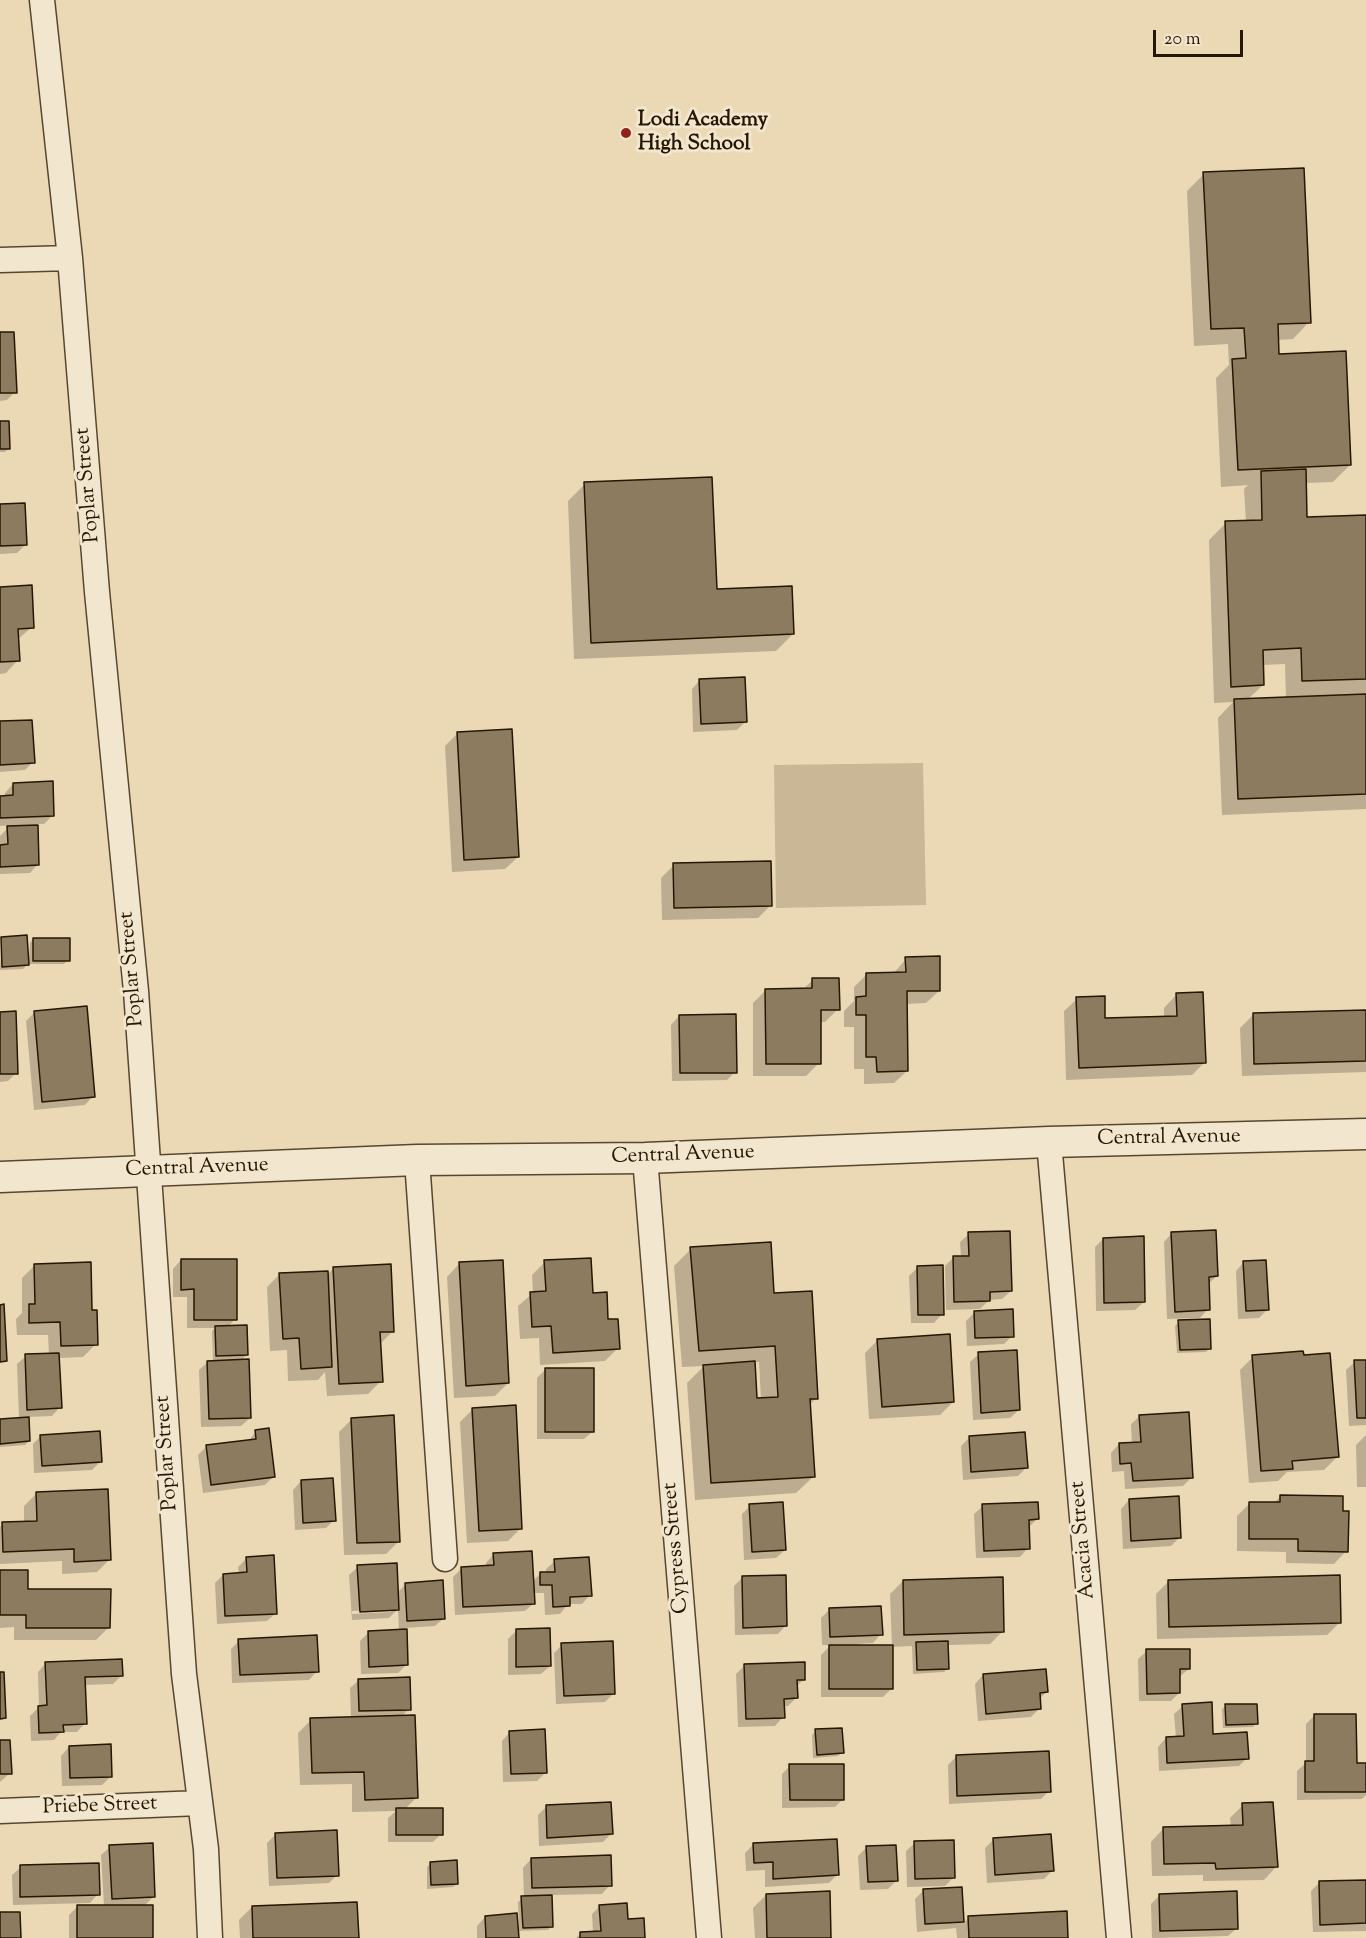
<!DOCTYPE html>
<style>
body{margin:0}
#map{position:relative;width:1366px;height:1938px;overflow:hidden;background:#ebd8b5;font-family:"Sorts Mill Goudy",serif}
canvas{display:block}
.scale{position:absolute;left:1153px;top:30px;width:90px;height:27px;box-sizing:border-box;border:3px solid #261701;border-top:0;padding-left:8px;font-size:18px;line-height:21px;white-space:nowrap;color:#261701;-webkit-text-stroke:4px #f2e6cf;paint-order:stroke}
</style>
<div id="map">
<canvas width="1366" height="1938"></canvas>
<div class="scale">20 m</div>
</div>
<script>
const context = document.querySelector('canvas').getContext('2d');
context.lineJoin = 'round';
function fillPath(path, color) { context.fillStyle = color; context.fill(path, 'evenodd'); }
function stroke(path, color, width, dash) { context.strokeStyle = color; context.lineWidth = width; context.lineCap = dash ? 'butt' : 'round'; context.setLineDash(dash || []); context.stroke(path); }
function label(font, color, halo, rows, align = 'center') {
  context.font = font + ' "Sorts Mill Goudy",serif'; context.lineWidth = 6; context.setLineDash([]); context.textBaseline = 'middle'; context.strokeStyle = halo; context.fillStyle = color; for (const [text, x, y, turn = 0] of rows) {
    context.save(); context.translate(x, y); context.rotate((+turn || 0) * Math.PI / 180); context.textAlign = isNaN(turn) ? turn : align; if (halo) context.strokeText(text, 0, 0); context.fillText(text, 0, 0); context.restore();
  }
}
fillPath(new Path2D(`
 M923 763 926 905 776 908 774 765Z`), '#cab796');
fillPath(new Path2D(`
 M1204 174 1309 322 1293 339 1277 340 1278 356 1350 465 1333 482 1305 483 1306 518 1366 516V809L1222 815 1218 718 1233 702 1214 703 1209 540 1226 523 1246 522 1244 489 1248 485 1221 487 1216 378 1229 365 1228 344 1194 346 1187 191ZM1285 664 1286 699 1247 700 1263 685 1262 665Z
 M0 334 15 392 7 400 0 401Z
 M0 423 9 448 5 452H0Z
 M585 484 715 590 793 634 776 651 574 659 568 501Z
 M0 505 25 545 17 553 0 554Z
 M0 588 32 627 17 640 18 660 6 673 0 674Z
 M700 680 745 722 737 730 693 732 692 689Z
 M0 723 33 762 25 770 0 772Z
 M458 733 518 857 505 869 452 872 445 746Z
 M13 784 53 815 44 824H36L38 864 30 873 0 874V836L11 825 0 826V797H5V793Z
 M674 865 771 905 758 918 662 920 661 878Z
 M2 938 27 958H29L30 943 33 939 68 960 64 964H28L23 969 0 970Z
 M906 959 939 991 926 1003 906 1004 907 1071 894 1083 864 1084V1069H854V1027H844V1011L854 1001V987L867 974H893Z
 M813 980 838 1009 825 1022H819V1063L806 1076H753V1003L766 990H802Z
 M1176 995 1204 1063 1192 1075 1066 1080 1064 1011 1077 999 1104 1019 1164 1017V1008Z
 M1366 1011V1072L1242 1076 1240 1028 1253 1015Z
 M35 1012 93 1096 85 1105 34 1110 26 1021Z
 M0 1013 16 1073 8 1081 0 1082Z
 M679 1016 735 1072 727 1080 672 1081 671 1025Z
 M1172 1233 1217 1276 1207 1285 1208 1309 1200 1318 1167 1319 1164 1242Z
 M969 1234 1011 1291 1002 1299 989 1300 980 1309 946 1310 945 1266 954 1257H961L960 1242Z
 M1103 1239 1144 1302 1135 1310 1096 1311 1095 1247Z
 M691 1249 773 1295 816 1398 809 1406 813 1477 796 1493 695 1500 687 1383 704 1366 682 1367 674 1266ZM753 1362H759L761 1400H756Z
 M181 1260 235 1319 228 1327 247 1355 240 1361 250 1418 241 1426 201 1427 199 1370 208 1362H213L212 1331 215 1328H187V1297H173V1269Z
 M545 1262 591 1295 607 1321 618 1348 605 1361 540 1365 539 1338 520 1339 518 1306 533 1293 532 1275Z
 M1244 1262 1268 1309 1259 1318 1238 1319 1236 1271Z
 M459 1264 508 1383 495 1396 454 1398 447 1277Z
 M35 1265 90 1312 96 1344 83 1357 58 1358 60 1407 52 1416 27 1417 29 1441 25 1445 0 1447V1421L19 1419 17 1364 26 1356 49 1355 48 1335H17L16 1319 22 1313V1278Z
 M918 1267 942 1314 934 1323H911L909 1276Z
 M334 1268 393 1331 380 1344 381 1381 368 1394 327 1396 325 1372 318 1380 288 1381 287 1350 270 1351 267 1287 280 1274 327 1275Z
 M975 1312 1012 1336 1004 1344 967 1346 966 1321Z
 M1179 1322 1210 1348 1206 1352 1177 1353 1175 1326Z
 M878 1340 953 1402 940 1415 869 1419 865 1353Z
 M979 1354 1019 1410 1010 1418 973 1420 970 1362Z
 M1253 1357 1337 1457 1324 1470 1287 1472 1278 1481 1249 1483 1240 1370Z
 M1366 1361V1425L1349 1426 1346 1370 1355 1362Z
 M545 1370 593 1431 584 1439H537V1378Z
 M473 1409 521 1528 508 1541 467 1543 460 1422Z
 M1140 1416 1191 1478 1183 1486 1125 1489 1124 1471 1112 1472 1111 1453 1119 1444H1132L1131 1424Z
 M352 1419 399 1541 386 1554 344 1555 339 1432Z
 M256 1431 273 1477 265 1485 203 1493 198 1455 207 1446 248 1442Z
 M1366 1435V1487H1357L1356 1445Z
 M41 1436 100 1462 92 1470 34 1473 33 1444Z
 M970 1437 1026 1468 1018 1476 963 1480 961 1446Z
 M301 1481 334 1520 326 1528 295 1530 293 1490Z
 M37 1493 110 1559 97 1572 62 1574V1561L0 1564V1527L3 1524 24 1523V1506Z
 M1281 1496 1342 1513 1346 1551 1334 1564 1286 1563V1552L1237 1551V1516L1250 1503 1273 1504Z
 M1129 1500 1180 1537 1171 1546 1123 1549 1121 1509Z
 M750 1506 785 1550 776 1558 744 1560 742 1514Z
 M983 1506 1037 1519 1029 1527 1028 1548 1020 1557 976 1558 974 1514Z
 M494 1554 532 1582 540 1574H546V1569L555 1561 590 1595 582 1604H568L560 1614 545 1615 544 1593H533L534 1603 525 1611 455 1615 453 1577 462 1568 486 1567V1563Z
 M247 1558 276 1613 267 1621 217 1624 215 1583 223 1575 239 1574 238 1567Z
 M358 1567 397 1593 406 1584 444 1618 435 1626 405 1628 407 1664 398 1673 361 1674 360 1641 369 1632 399 1631 398 1609 389 1618 352 1620 349 1575ZM391 1609V1612L352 1614V1611Z
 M0 1571 27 1590 109 1627 96 1640H14V1627L0 1628Z
 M742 1578 786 1625 778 1634 735 1635 734 1586Z
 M903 1581 1003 1631 990 1644 947 1645 948 1668 944 1672 913 1674 912 1646 891 1647 892 1688 883 1697H821V1655L831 1645H822L821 1618 830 1609 881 1634 873 1643 857 1644V1646H892L890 1594Z
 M1169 1581 1340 1622 1327 1635 1157 1639 1156 1594Z
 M516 1631 550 1666 541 1674 508 1675V1639Z
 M239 1641 317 1671 309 1680 232 1683 231 1649Z
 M562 1645 614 1693 605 1702 556 1704 554 1653Z
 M1147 1651 1189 1669 1179 1677V1693L1171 1701H1139L1138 1659Z
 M46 1663 122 1675 113 1684 84 1685 85 1723 77 1732H61L54 1740 31 1741 30 1716 39 1707 38 1672Z
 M744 1666 804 1679 796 1687V1698L788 1706H783V1717L775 1726 738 1727 736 1674Z
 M983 1675 1046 1692 1039 1700V1709L1031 1717 978 1721 975 1684Z
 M359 1680 409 1709 401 1717 416 1798 404 1810 441 1834 433 1842H388V1818L396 1811 352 1812V1784L300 1785 298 1733 311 1720 351 1719 350 1688Z
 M1183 1706 1212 1735 1247 1758 1239 1766 1159 1771 1158 1747 1166 1738H1176L1174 1714Z
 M1226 1706 1256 1723 1253 1727 1223 1728 1222 1709Z
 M1314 1716 1355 1765 1366 1764V1795L1362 1799 1297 1800V1771L1306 1763V1724Z
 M816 1731 842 1752 838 1756 813 1758 812 1735Z
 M510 1732 546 1772 537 1781 503 1782 502 1741Z
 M0 1741 10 1773 0 1782Z
 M69 1747 111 1776 102 1785 62 1786 61 1756Z
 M956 1757 1049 1791 1041 1799 949 1804 948 1765Z
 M790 1766 843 1799 835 1807 782 1808V1774Z
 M1243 1805 1276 1867 1264 1880 1203 1881V1875L1152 1876 1151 1842 1163 1829 1231 1827 1230 1818Z
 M546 1807 611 1834 603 1842 539 1846 538 1815Z
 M276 1834 337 1875 329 1883 269 1886 267 1843Z
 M993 1840 1052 1871 1044 1879 987 1883 985 1848Z
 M915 1843 953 1878 945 1886 907 1887 906 1851Z
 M753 1845 837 1875 829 1883 765 1887V1870L746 1871 745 1853Z
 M110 1847 154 1896 144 1906 151 1938H69V1915L78 1906H104L101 1855Z
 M866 1848 897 1880 888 1889 860 1890 858 1856Z
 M531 1859 610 1885 602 1894 550 1895 552 1926 548 1930 517 1931V1938H477V1926L485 1917 519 1926 518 1902 524 1898 523 1868Z
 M430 1864 457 1884 453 1887 427 1889V1867Z
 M21 1867 98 1894 90 1903 13 1905 12 1875Z
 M1366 1882V1931L1313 1932 1311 1891 1319 1883Z
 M961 1889 963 1924 969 1917 1067 1938H957L956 1928 917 1932 915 1899 924 1890Z
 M766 1895 830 1938H755L753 1908Z
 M1160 1895 1237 1928 1228 1936 1152 1938 1151 1904Z
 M600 1906 626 1921 644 1938H576L581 1933H593L592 1914Z
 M252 1907 358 1938H240L239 1920Z`), '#0003');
const building = new Path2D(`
 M1304 168 1311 323 1278 324 1279 354 1346 351 1351 465 1238 470 1232 359 1246 358 1244 328 1211 329 1203 172Z
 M0 332H14L17 393H0Z
 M0 421H9L10 449H0Z
 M1306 469 1307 517 1366 515V679L1302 681 1301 648 1263 650 1264 685 1231 687 1225 521 1262 520 1261 471Z
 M712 477 717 589 792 586 794 634 591 643 584 482Z
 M25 503 27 545 0 546V504Z
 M32 585 34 628 18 629 20 661 0 662V587Z
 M745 677 747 722 701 724 699 679Z
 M1366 694V794L1238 799 1234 699Z
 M32 720 35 763 0 765V721Z
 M512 729 519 857 464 860 457 732Z
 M53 781 54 816 0 818V796L13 795V783Z
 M38 825 39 865 0 867V845L8 844 7 826Z
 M771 861 772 906 674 908 673 863Z
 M27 935 29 965 2 967 1 937Z
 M33 938H70V961H33Z
 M940 956V991H907L908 1071 877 1072 876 1057H866V1015H856V997L866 996V973L906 972 905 957Z
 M812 978H839L840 1010H821V1064H766L765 989 812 988Z
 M1203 992 1206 1063 1079 1068 1076 997 1105 996V1018L1177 1016 1176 993Z
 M87 1006 95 1097 42 1102 34 1011Z
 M1366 1010V1061L1254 1064 1253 1013Z
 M16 1011 18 1074H0V1012Z
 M736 1014 737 1073H680L679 1015Z
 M1216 1230 1218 1276 1209 1277 1210 1310 1175 1312 1171 1232Z
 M1010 1231 1012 1291 990 1292V1301L954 1302 953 1256H969L968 1232Z
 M1144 1236 1145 1302 1104 1303 1103 1238Z
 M771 1242 774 1293 812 1291 818 1399H810L815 1477 711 1483 703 1365 755 1361 757 1398 778 1397 775 1346 699 1351 690 1247Z
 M591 1258 593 1293 607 1292 608 1319H618L620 1349 553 1353 551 1326 532 1327 530 1292 546 1291 544 1260Z
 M181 1259H237V1320H194V1289L181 1290Z
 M503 1260 509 1383 466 1386 459 1262Z
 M1266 1260 1269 1310 1246 1311 1243 1261Z
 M91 1262 92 1310H97L98 1345 61 1346 60 1322 29 1323V1304H35L34 1264Z
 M391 1264 394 1332H380L383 1382 339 1384 333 1267Z
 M943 1265 944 1315H918L917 1266Z
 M328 1271 332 1367 301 1369 299 1338 283 1339 279 1273Z
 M4 1304 7 1361 0 1362V1305Z
 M1013 1309 1014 1337 975 1338 974 1311Z
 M1210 1319 1211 1349 1180 1350 1178 1320Z
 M247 1325 248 1355 216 1356 215 1326Z
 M950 1334 954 1402 882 1407 877 1339Z
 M1017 1350 1020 1410 981 1413 978 1352Z
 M1303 1351 1304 1355 1330 1353 1339 1457 1292 1461 1293 1469 1261 1471 1252 1355Z
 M59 1353 62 1408 27 1410 25 1354Z
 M249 1359 251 1418 209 1419 207 1361Z
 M1354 1360H1366V1418H1357Z
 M545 1368H594V1432H545Z
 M516 1405 522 1529 479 1531 472 1408Z
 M1189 1412 1193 1478 1133 1481 1131 1463 1120 1464 1119 1443 1141 1442 1139 1415Z
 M394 1415 400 1542 357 1543 351 1418Z
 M29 1417 30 1441 0 1444V1419Z
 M269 1428 275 1477 211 1485 206 1445 256 1439 255 1430Z
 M100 1431 102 1462 42 1466 40 1435Z
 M1025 1432 1028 1468 971 1472 969 1436Z
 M333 1478 336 1521 303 1523 301 1480Z
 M108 1489 111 1560 74 1562V1549L3 1552 2 1522 37 1521 36 1492Z
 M1280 1495 1343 1496V1511H1349L1348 1552 1298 1551V1539H1249V1502H1280Z
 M1179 1496 1181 1538 1131 1541 1129 1499Z
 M783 1502 786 1550 752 1552 749 1504Z
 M1038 1502 1039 1519 1029 1520 1030 1549 984 1551 982 1504Z
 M532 1551 535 1604 463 1607 461 1567 494 1565 493 1553Z
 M274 1555 277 1614 225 1616 223 1574 247 1572 246 1557Z
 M589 1557 592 1596 570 1597V1606L553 1607 552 1585H540V1572H555L554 1559Z
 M397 1563 399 1610 360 1612 357 1565Z
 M0 1570H28V1589H111L110 1628H26V1615H0Z
 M786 1575 787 1626 743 1628 742 1576Z
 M1340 1575 1341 1623 1169 1627 1168 1580Z
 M1003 1577 1004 1632 904 1635 903 1580Z
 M443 1580 445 1619 407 1621 405 1583Z
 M881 1606 883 1635 830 1637 829 1608Z
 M550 1628 551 1666 516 1667V1629Z
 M407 1629 408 1665 369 1667 368 1631Z
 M317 1635 319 1672 240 1675 238 1639Z
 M613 1641 615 1694 564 1696 561 1643Z
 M948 1641 949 1669 917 1670 916 1642Z
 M829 1645H893V1689H829Z
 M1146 1649H1190V1669H1180V1693L1147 1694Z
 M122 1659 123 1676 85 1677 87 1724 63 1725 64 1732 39 1733 38 1706 47 1705 45 1662Z
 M805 1662V1680H797L798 1698 784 1699 785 1718 746 1719 744 1664Z
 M1046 1669 1048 1692 1040 1693 1041 1709 986 1714 983 1674Z
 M0 1672H4L6 1718 0 1719Z
 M410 1677 411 1710 359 1711 358 1679Z
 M1212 1702 1213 1734 1247 1732 1249 1759 1167 1763 1166 1737 1184 1736 1182 1704Z
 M1225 1704H1257L1258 1724 1226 1725Z
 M1314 1714H1356L1357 1763H1366V1792H1305V1761H1314Z
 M415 1715 418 1798 365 1800 364 1772 312 1773 310 1718Z
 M842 1728 844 1753 817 1755 815 1729Z
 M545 1729 547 1773 511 1774 509 1731Z
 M0 1740H10L12 1774H0Z
 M111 1744 112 1777 70 1778 69 1746Z
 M1049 1751 1051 1792 957 1796 956 1755Z
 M789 1764H844V1800H790Z
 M611 1802 613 1834 547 1838 546 1805Z
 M1273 1802 1278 1867 1216 1869 1215 1863 1164 1864 1163 1827 1243 1825 1242 1803Z
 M396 1808H443V1835H396Z
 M337 1830 339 1876 277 1878 275 1833Z
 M1051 1834 1054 1871 995 1875 993 1838Z
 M837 1839 839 1875 773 1879V1862L754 1863 753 1843Z
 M954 1840 955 1878 915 1879 914 1841Z
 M153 1843 155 1897 112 1899 109 1845Z
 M896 1845 898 1881 868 1882 866 1846Z
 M611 1855 612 1886 532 1888 531 1858Z
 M457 1860 458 1884 431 1885 430 1862Z
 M99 1863 100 1895 20 1897V1865Z
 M1366 1880V1923L1320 1925 1319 1881Z
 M962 1887 964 1922 925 1924 923 1889Z
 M830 1891 831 1938H767L766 1894Z
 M1237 1891 1238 1929 1160 1931 1159 1894Z
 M552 1895 553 1927 523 1928 521 1896Z
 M357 1902 359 1938H253L252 1906Z
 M627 1903 628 1919 644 1918 645 1938H580V1932L601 1931 599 1905Z
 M77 1905H153V1938H77Z
 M1067 1911 1068 1938H969L968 1916Z
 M0 1912H20L21 1938H0Z
 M517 1913 519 1938H486L485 1916Z`);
fillPath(building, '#8c7b5f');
stroke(building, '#261701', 1.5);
const minor = new Path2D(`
 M42 0 70 258 97 592 136 991 184 1674 206 1849 210 1938
 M0 260 70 258
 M1049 1142 1119 1938
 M645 1158 709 1938
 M417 1160 445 1559
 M0 1811 200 1803`);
const tertiary = new Path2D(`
 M0 1177 417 1160 645 1158 1049 1142 1366 1134`);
stroke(minor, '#57472e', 27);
stroke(tertiary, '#57472e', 33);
stroke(minor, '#f2e6cf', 24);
stroke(tertiary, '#f2e6cf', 30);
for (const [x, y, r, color] of [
 [626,133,6,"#8f2418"]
]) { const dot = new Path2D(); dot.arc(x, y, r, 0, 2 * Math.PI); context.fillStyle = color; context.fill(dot); stroke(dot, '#f2e6cf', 2); }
label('bold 21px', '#261701', '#f2e6cf', [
 ["Lodi Academy",638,121],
 ["High School",638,145]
], 'left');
label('21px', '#261701', '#f2e6cf', [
 ["Poplar Street",89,485,-95],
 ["Poplar Street",133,969,-95],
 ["Central Avenue",1169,1139,-1],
 ["Central Avenue",683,1156,-2],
 ["Central Avenue",197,1169,-2],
 ["Poplar Street",168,1453,-94],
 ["Acacia Street",1084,1540,-95],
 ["Cypress Street",677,1548,-95],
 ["Priebe Street",100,1807,-2]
]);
</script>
